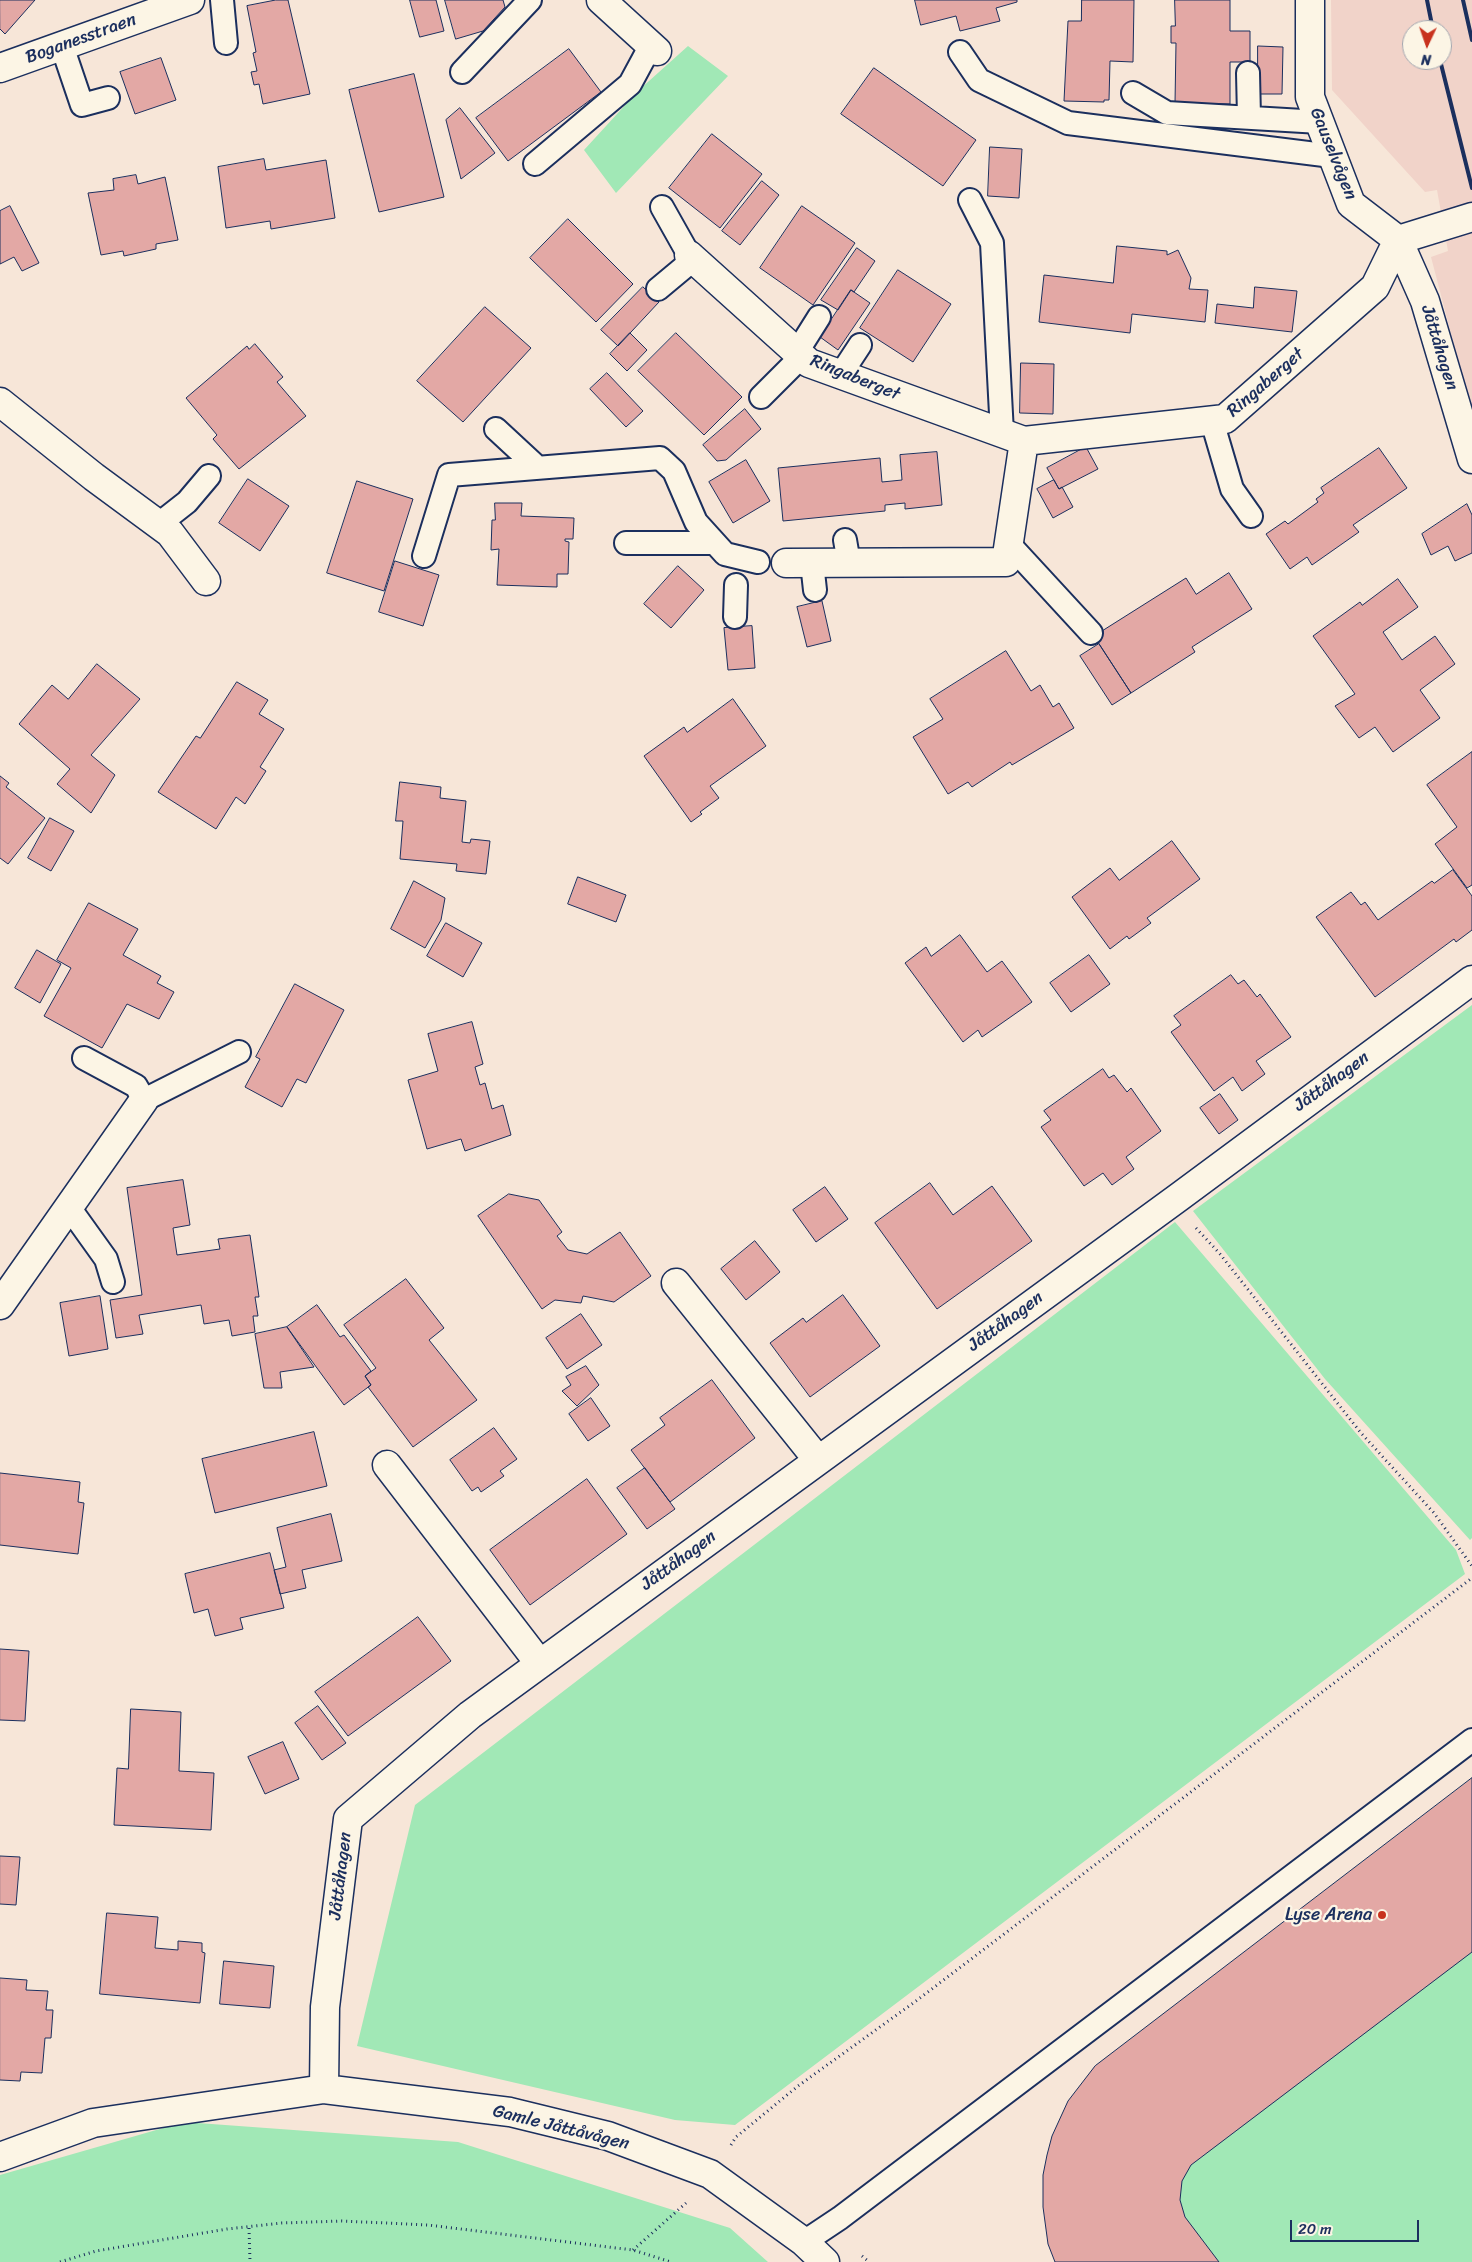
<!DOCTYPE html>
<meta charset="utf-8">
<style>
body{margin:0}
#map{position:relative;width:1472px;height:2262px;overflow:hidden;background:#f7e6d8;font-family:Sriracha,sans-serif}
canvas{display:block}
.north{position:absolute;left:1402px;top:20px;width:50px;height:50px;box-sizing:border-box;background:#fcf5e5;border:1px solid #a2a6af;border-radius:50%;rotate:183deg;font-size:14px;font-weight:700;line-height:20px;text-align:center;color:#1b2f5e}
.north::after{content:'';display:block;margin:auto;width:18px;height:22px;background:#c8321e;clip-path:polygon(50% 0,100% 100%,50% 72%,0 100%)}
.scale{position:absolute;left:1290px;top:2220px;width:129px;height:22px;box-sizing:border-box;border:2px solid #1b2f5e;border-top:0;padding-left:6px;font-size:15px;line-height:18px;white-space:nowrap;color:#1b2f5e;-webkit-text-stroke:4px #fcf5e5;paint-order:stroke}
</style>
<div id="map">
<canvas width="1472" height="2262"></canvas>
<div class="north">N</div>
<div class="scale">20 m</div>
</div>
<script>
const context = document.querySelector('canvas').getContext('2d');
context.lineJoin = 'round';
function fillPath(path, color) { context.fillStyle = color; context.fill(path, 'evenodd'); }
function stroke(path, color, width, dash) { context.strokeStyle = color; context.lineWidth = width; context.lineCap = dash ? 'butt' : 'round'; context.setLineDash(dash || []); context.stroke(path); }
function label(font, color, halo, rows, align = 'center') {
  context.font = font + ' Sriracha,sans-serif'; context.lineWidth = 4.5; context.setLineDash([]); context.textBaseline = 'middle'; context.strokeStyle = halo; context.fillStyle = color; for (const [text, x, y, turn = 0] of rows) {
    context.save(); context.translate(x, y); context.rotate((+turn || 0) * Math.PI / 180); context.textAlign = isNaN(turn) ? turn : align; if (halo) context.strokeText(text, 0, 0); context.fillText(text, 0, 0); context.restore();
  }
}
fillPath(new Path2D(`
 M1331 0H1472V414L1431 257 1448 251 1437 190 1425 192 1332 90ZM1412 30H1442V60H1412Z`), '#f1d3c9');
fillPath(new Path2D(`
 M688 46 728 76 616 193 584 150 639 90Z
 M1472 1005V1538L1470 1540 1325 1379 1193 1211Z
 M1175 1222 1456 1550 1465 1574 735 2125 675 2120 357 2046 415 1805Z
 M1472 1778V2262H1056L1043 2175 1047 2155 1052 2136 1068 2101 1095 2066Z
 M184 2122 458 2142 730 2228 768 2262H0V2175Z`), '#a1e8b6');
const building = new Path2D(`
 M0 0H35L5 34 0 29Z
 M276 0H288L310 94 263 104 259 84 254 85 251 72 257 71 253 53 256 52 247 6Z
 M410 0H436L444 31 420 37Z
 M445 0H503L505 7 483 31 456 39Z
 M915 0H1017V2L996 8 1000 21 960 31 956 16 921 25Z
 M1082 0H1134L1133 62 1110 61 1109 100H1104V102L1064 101 1068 21H1081Z
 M1175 0H1230V31H1250V62H1230V104L1175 103 1176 43H1171V26H1175Z
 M1258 46 1283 47 1282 94H1258Z
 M569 49 601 92 508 161 476 118Z
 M161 58 176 100 135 114 120 72Z
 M874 68 976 140 943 186 841 114Z
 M414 74 444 197 379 212 349 90Z
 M460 108 495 153 461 179 446 120Z
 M712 134 762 174 720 228 669 188Z
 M990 147 1022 149 1019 198 988 196Z
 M264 159 266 170 326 160 335 218 271 229 270 221 226 228 218 167Z
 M136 175 138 184 165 177 178 240 156 244V249L124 256 123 251 101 255 88 193 114 190 113 179Z
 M762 181 779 195 740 245 722 231Z
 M10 206 39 263 22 271 14 257 0 264V211Z
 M802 206 855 243 813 305 760 268Z
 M568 219 633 284 596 322 530 258Z
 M1117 246 1167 251V255L1178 250 1191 278 1189 289 1208 290 1205 322 1132 314 1130 333 1039 322 1044 275 1113 283Z
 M857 248 875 261 854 292 851 290 838 310 821 300Z
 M898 270 951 304 913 362 860 328Z
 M643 287 659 302 618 346 601 330Z
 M1255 287 1297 291 1292 332 1215 323 1217 304 1253 308Z
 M851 290 870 303 838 350 820 337Z
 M485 307 531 348 463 422 417 381Z
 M630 333 647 350 627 371 610 354Z
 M676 333 742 397 704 435 638 371Z
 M255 344 283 377 277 382 306 416 239 469 213 439 217 435 186 398 247 346 249 349Z
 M1021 363 1054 364 1053 414 1020 413Z
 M607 373 643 411 626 427 590 389Z
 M745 409 761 429 726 460 717 461 703 445Z
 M1086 447 1098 469 1059 489 1047 468Z
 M1379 448 1407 488 1353 525 1359 532 1312 565 1307 557 1290 569 1266 534 1285 521 1288 524 1318 502 1316 499 1324 493 1321 488Z
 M937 452 942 505 905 509V503L885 505V511L783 521 778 468 880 458 882 482 902 480 900 455Z
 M746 460 770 501 733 523 709 482Z
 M248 479 289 506 260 551 219 523Z
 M1054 480 1059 489 1062 487 1073 507 1053 518 1037 489Z
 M357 481 413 499 384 591 327 573Z
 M495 503H522L521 516 574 518 573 539H565V541L569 542 568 574H557V587L497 585 499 549 491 550 492 520H495Z
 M1467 504 1472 515V553L1455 561 1448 546 1431 555 1422 534Z
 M395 561 439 575 423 626 379 612Z
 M678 566 704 590 671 628 644 604Z
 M1229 573 1252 609 1192 647 1195 652 1131 693 1094 636 1186 578 1196 594Z
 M1398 579 1418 607 1383 632 1402 660 1435 636 1455 664 1420 690 1440 718 1393 752 1375 727 1359 738 1335 706 1355 694 1313 636 1360 602 1362 605Z
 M822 601 831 641 807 647 797 607Z
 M752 626 755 668 728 670 724 628Z
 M1099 644 1131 693 1112 705 1080 656Z
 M1006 651 1031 691 1040 685 1053 707 1059 703 1074 728 1012 765 1010 762 972 787 968 782 948 794 913 737 943 719 930 699Z
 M97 664 140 699 91 755 115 775 91 813 57 784 70 769 19 724 52 685 68 699Z
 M237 682 268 700 259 714 284 729 260 767 266 771 245 804 236 797 216 829 158 792 196 736 200 738Z
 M733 699 766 746 710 786 719 798 700 812 702 814 691 822 644 756 684 727 687 732Z
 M1472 752V885L1467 888 1435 844 1457 827 1427 785Z
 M0 776 9 783 6 787 45 818 8 864 0 858Z
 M400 782 441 787 440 798 466 801 462 842 470 843 471 839 490 841 486 874 456 871 457 864 400 859 403 821H396Z
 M50 818 74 831 51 871 28 858Z
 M1172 841 1200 879 1147 918 1151 923 1129 939 1127 936 1110 949 1072 897 1110 868 1119 880Z
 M1453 870 1472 896V930L1456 942 1454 939 1375 997 1316 917 1351 892 1361 905 1365 902 1378 920 1432 881 1434 883Z
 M578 877 626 895 616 922 568 904Z
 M414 881 445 898 441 920 425 948 391 929Z
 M89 903 138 929 123 955 161 976 157 983 174 992 159 1019 127 1004 102 1048 44 1016 71 968 57 960Z
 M446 923 482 943 463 977 427 956Z
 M960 935 987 972 1002 961 1032 1002 982 1037 978 1030 963 1042 905 963 926 947 931 956Z
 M37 950 61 964 40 1003 15 988Z
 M1089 955 1110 984 1071 1012 1050 983Z
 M1231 975 1238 984 1244 980 1257 997 1260 994 1291 1037 1256 1061 1265 1074 1242 1091 1233 1077 1214 1091 1171 1032 1181 1025 1174 1016Z
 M295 984 344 1010 306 1083 297 1079 282 1107 245 1087 260 1059 256 1057Z
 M472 1022 483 1064 475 1067 480 1085 485 1083 492 1109 503 1105 511 1135 465 1151 461 1139 427 1149 408 1080 438 1071 428 1034Z
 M1103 1069 1109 1078 1114 1075 1127 1092 1131 1088 1161 1131 1126 1157 1134 1169 1112 1185 1103 1173 1084 1186 1041 1127 1051 1120 1044 1111Z
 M1220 1094 1238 1120 1219 1134 1200 1108Z
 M183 1180 190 1225 173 1228 177 1255 220 1249 218 1239 250 1235 259 1297H255L258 1316H253L255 1332 232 1336 229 1320 204 1324 201 1305 139 1315 143 1334 116 1338 110 1300 142 1295 127 1188Z
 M930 1183 953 1215 992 1186 1032 1241 937 1309 875 1223Z
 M825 1187 848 1219 816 1242 793 1210Z
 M509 1194 539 1200 562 1232 557 1236 568 1250 587 1254 620 1232 651 1276 614 1302 583 1296 581 1303 555 1300 542 1309 478 1216Z
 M755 1241 780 1272 746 1300 721 1269Z
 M406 1279 444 1328 429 1340 477 1400 413 1447 368 1387 371 1385 365 1376 376 1368 344 1325Z
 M843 1295 880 1346 810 1397 770 1343 803 1318 806 1322Z
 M100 1296 108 1349 69 1356 60 1303Z
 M317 1305 340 1337 344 1335 371 1371 365 1376 371 1385 344 1405 287 1327Z
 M581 1314 602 1345 567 1369 546 1338Z
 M287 1327 314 1367 280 1372 282 1388H264L255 1334Z
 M586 1366 599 1385 577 1406 562 1391 571 1385 566 1377Z
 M712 1380 755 1438 670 1502 631 1450 665 1425 660 1418Z
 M591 1398 610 1426 588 1441 569 1414Z
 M494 1428 517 1459 500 1471 504 1476 481 1492 478 1487 472 1491 450 1460Z
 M314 1432 327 1486 215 1513 202 1459Z
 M645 1468 675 1509 647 1529 617 1488Z
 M0 1473 80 1482 78 1502 84 1503 78 1554 0 1545Z
 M587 1479 627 1534 530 1605 490 1550Z
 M331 1514 342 1561 302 1570 306 1588 280 1594 274 1570 286 1567 277 1528Z
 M270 1553 284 1608 240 1618 243 1629 215 1636 208 1609 194 1613 185 1574Z
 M418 1617 451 1661 348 1736 315 1692Z
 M0 1649 29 1651 25 1721 0 1720Z
 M318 1706 346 1743 322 1760 295 1723Z
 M131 1709 181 1712 179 1771 214 1773 211 1830 114 1825 117 1768 128 1769Z
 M283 1742 299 1779 265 1794 248 1757Z
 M1472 1778V1952L1191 2165 1182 2181 1180 2200 1185 2217 1219 2262H1055L1048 2244 1043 2207V2175L1047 2155 1052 2136 1068 2101 1095 2066Z
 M0 1856 20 1857 16 1905 0 1904Z
 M107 1913 158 1917 155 1948 178 1950V1941L202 1943V1952L205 1953 200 2003 100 1994Z
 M224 1961 274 1966 270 2008 220 2004Z
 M0 1978 27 1980 26 1990 48 1991 46 2010H53L51 2038H45L42 2073 21 2072 20 2081 0 2080Z`);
fillPath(building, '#e3a8a5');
stroke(building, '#1b2f5e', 1);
const service = new Path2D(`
 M222 0 226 43
 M62 46 82 105 108 98
 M960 52 979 80 1068 123 1332 156
 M462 72 530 0
 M1248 73 1249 117
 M1133 93 1167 113 1320 122
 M535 164 630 84 651 45
 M970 200 992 243 1002 433
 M662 207 689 255
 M658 289 694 259
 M797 352 819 317
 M841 374 860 345
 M761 397 802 356
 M1212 421 1232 489 1251 516
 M496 429 537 467
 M159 524 187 502 209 476
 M845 540 849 563
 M626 543H715
 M1009 544 1091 633
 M424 556 449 475 660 458 674 471 696 522 725 554 758 562
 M812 563 815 590
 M735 617 736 585
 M84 1058 136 1086 144 1100 239 1052
 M68 1206 106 1259 113 1282
 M804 2242 840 2218 1472 1740`);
const minor = new Path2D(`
 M601 0 657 51
 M1310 0V97L1351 204 1398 240 1425 301 1472 459
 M0 68 190 0
 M1398 240 1472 217
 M689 255 809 363 1024 441
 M0 402 94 477 170 533 206 581
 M786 563 1006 562 1024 441 1225 419 1375 287 1398 240
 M676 1283 818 1460
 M0 1305 144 1100
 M387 1465 540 1664
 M324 2089 325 2007 348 1819 470 1715 1179 1197 1472 980
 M0 2157 93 2123 324 2089 510 2112 608 2136 710 2174 804 2242 825 2262`);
stroke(service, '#1b2f5e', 26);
stroke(minor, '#1b2f5e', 31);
stroke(new Path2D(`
 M1196 1228 1220 1254 1361 1433 1434 1513 1472 1566
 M731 2145 736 2137 798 2086 916 2001 1472 1578
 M249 2228 250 2262
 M633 2250 686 2203
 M862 2256 869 2262
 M60 2262 96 2251 227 2229 282 2223 342 2221 428 2225 633 2250 671 2262`), '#1b2f5e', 3, [1, 4]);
stroke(service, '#fcf5e5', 22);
stroke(minor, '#fcf5e5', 28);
stroke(new Path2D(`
 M1427 0 1433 30
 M1463 0 1472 40
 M1440 60 1472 188`), '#1b2f5e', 4);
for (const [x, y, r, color] of [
 [1382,1915,5,"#c8321e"]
]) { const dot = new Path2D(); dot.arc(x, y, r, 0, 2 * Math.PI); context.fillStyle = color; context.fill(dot); stroke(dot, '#fcf5e5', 2); }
label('18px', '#1b2f5e', '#fcf5e5', [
 ["Boganesstraen",81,39,-20],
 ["Gauselvågen",1333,154,68],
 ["Jåttåhagen",1439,348,73],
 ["Ringaberget",855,378,22],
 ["Ringaberget",1266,383,-41],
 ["Jåttåhagen",1332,1082,-36],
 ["Jåttåhagen",1006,1322,-36],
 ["Jåttåhagen",679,1561,-36],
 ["Jåttåhagen",341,1876,-83],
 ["Gamle Jåttåvågen",561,2128,14]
]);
label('18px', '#1b2f5e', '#fcf5e5', [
 ["Lyse Arena",1372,1915]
], 'right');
</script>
